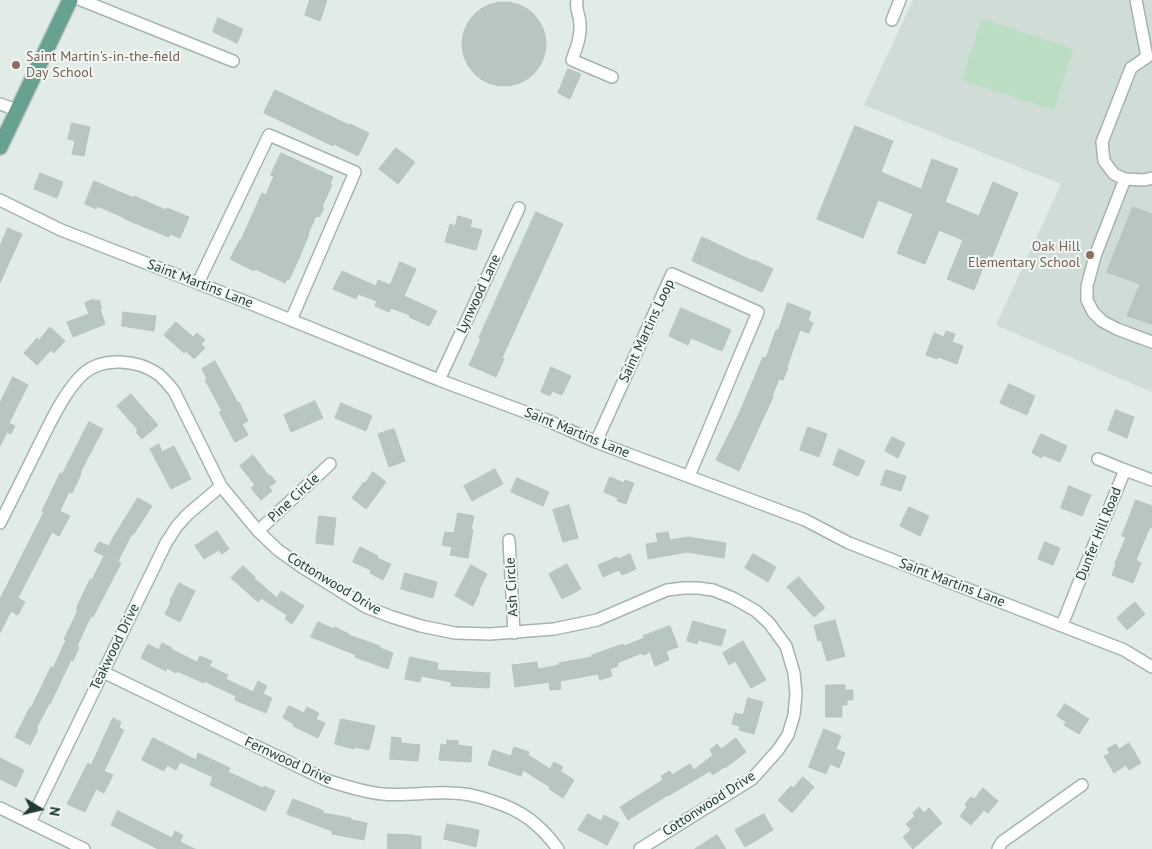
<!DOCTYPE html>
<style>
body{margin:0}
#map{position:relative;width:1152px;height:849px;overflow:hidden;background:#e1ece7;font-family:"PT Sans",sans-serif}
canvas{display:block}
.north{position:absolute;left:15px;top:784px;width:50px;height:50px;-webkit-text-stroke:4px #f2f8f5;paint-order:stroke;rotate:99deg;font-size:14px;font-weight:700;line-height:20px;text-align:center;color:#223d35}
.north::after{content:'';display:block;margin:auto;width:18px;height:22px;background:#223d35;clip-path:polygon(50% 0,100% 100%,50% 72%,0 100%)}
</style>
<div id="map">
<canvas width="1152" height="849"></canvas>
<div class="north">N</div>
</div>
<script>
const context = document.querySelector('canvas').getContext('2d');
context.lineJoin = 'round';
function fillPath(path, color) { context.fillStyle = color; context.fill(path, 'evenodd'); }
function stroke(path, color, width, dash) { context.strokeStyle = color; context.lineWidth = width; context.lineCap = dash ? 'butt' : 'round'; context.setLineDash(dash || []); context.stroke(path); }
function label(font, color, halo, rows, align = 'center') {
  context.font = font + ' "PT Sans",sans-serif'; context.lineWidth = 4; context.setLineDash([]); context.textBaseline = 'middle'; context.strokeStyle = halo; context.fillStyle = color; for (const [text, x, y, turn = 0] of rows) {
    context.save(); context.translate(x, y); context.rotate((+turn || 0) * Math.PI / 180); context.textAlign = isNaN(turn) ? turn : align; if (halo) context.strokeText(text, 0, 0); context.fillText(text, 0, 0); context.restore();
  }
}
fillPath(new Path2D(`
 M913 0H1152V392L996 325 1061 184 864 105Z`), '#d0dcd6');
fillPath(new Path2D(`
 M982 19 1073 49 1054 110 962 80Z`), '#baddc3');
const building = new Path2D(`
 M310 0H327L320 21 305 15Z
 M462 44a42 42 0 1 1 84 0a42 42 0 1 1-84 0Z
 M218 18 243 29 237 43 213 32Z
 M568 69 581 74 570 99 558 93Z
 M275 90 349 125 350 124 369 133 358 156 334 144 333 146 264 113Z
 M72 123 90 127 84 156 72 154 75 141 68 139Z
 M855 126 893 141 881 172 921 189 932 159 958 169 945 202 979 216 993 182 1018 193 992 257 988 255 974 290 947 279 963 240 939 230 925 264 897 253 913 214 878 200 863 238 817 219Z
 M396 148 415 162 398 184 379 169Z
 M281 153 333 177 330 184 332 185 322 207 324 208 319 217 316 216 308 234H309L300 256 289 280 287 279 285 283 255 269 254 271 230 259 240 240H241L262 193 266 195 274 176 271 175Z
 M40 173 63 182 57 198 34 189Z
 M94 181 134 198V196L166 210 167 208 189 217 180 238 170 234 169 237 125 219V218L97 206 96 209 85 204Z
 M1133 207 1152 214V324L1127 316 1140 284 1107 272Z
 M536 212 563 224 502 358 504 359 496 377 469 365 481 339 479 338Z
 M458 216 472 220 470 227 482 230 476 250 445 242 450 224 455 226Z
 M8 228 22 234 0 283V246Z
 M702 237 753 261 754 260 773 269 762 292 692 261Z
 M400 262 416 269 404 296 437 311 429 326 409 317 410 315 391 308 389 312 375 306 377 301 358 294 356 299 333 289 342 271 376 286 378 280 390 285Z
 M94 299 95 301 99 300 102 308 100 309 105 324 73 337 67 322 89 314 85 303Z
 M788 303 811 312 808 320 813 323 809 333 800 330 787 367 788 368 783 380 779 379 772 396 773 397 739 471 716 460 738 416 763 357 766 358 776 330H778Z
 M681 308 731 330 722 351 691 338 688 345 669 336Z
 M123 312 156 316 154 331 122 326Z
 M176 322 193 337 197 333 205 340 201 344 205 348 194 359 186 351 184 353 164 335Z
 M50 327 65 341 54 353 51 350 37 365 24 353 37 338 39 340Z
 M946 331 955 334 952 342 963 346 957 364 938 357 937 359 926 355 934 333 944 337Z
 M215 361 238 403 239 402 248 421 242 424 248 435 235 442 219 412 222 411 205 380 207 379 202 369Z
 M551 367 571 376 562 395 552 391 550 396 541 392Z
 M13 377 28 385 9 423 15 426 11 434 7 432 0 446V403Z
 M1009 384 1035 396 1027 415 1000 403Z
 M131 394 158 425 142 439 136 432 138 430 117 406Z
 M315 401 323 418 291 432 284 415Z
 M341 403 372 416 366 431 335 418Z
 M1116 410 1134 417 1127 438 1108 430Z
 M89 422 103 429 80 473 81 474 72 493 69 492 60 511 70 516 59 536 52 532 18 598 25 602 18 615 11 611 0 633V599L44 512 42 511 60 473 62 474Z
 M808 427 827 434 819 457 800 450Z
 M394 429 405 461 389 467 378 434Z
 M1041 434 1067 446 1060 462 1043 455 1042 458 1032 453Z
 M892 437 905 443 898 458 885 451Z
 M159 444 162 452 174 446 191 479 171 489 150 449Z
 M839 449 865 461 858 476 833 465Z
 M253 455 269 476 270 475 276 482 269 487 272 491 261 500 251 488 255 485 240 466Z
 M495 469 503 484 472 501 464 486Z
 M886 470 906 476 901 491 881 485Z
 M373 472 386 482 366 509 352 498 364 482 365 483Z
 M610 477 624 483 625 480 634 483 626 504 617 501 618 498 604 492Z
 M517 478 549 492 543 506 511 492Z
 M1069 486 1091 495 1082 516 1061 508Z
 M138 498 152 506 133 535 132 534 118 561 121 563 93 617 91 616 77 646 79 647 73 661 71 660 50 704H49L36 729 38 730 30 745 15 737 30 707 31 708 51 667 53 668 66 640 64 639 78 610 76 609 90 579 92 580 104 556 94 551 99 542 109 546 114 536Z
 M1136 500 1152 506V528L1150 527 1136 560 1141 563 1133 583 1112 575 1116 564 1115 563 1126 537 1122 536Z
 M569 505 578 538 563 542 553 510Z
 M909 507 929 516 920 536 900 526Z
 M458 513 474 516 471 529 473 530 468 558 450 555 452 547 442 545 445 532 454 533Z
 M319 516 336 518 333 545 316 543Z
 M217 531 229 549 222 554 219 550 204 559 195 546Z
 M668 532 670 540 688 537 726 543 724 558 687 552 648 559 646 544 658 542 656 534Z
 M1045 542 1060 548 1053 565 1038 559Z
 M360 547 378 556 377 558 391 564 383 580 370 573 371 570 353 562Z
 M630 554 636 569 622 575 619 570 603 577 598 565 617 557 618 559Z
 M753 554 776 567 768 582 745 568Z
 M567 564 581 589 562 599 549 574Z
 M471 565 487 574 479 590 480 591 473 606 455 596Z
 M243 566 255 577 254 578 277 598 281 591 304 606 292 624 285 619 287 615 261 598 258 602 231 578Z
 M405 573 437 582 433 598 401 589Z
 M799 577 825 608 814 617 787 587Z
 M179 583 195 591 180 622 165 614 171 602 170 601Z
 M1135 602 1145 614 1127 630 1117 618Z
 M835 620 845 656 827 661 821 640 818 641 814 626Z
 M693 621 726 630 721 646 698 640 697 644 687 641Z
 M318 622 334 629 335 627 349 634V635L380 646V648L393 653 388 669 355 657 356 655 311 637Z
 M670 626 678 647 666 651 669 660 655 666 650 652 643 655 642 653 617 663 618 666 610 669 612 676 600 680 598 674 560 681 561 689 550 690 549 682 515 687 512 665 537 662 538 669 559 665V663L592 657V655L623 644 624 646 644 638 643 636Z
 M743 641 766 680 751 688 735 661 729 665 723 653Z
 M162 643 172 648 171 649 197 662 200 656 212 661 209 666 228 675 226 679 253 692 258 681 267 686 263 694 272 698 266 713 235 700 236 696 204 681V683L177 671 176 673 167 668 166 671 141 658 148 644 159 650Z
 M410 657 438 663 437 670 490 673 489 688 451 686V682L421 676 420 682 405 679Z
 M826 685H845V690H853V700H847V705H842V717H826Z
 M748 698 763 702 754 734 739 730 740 726 732 724 735 713 743 715Z
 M1065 704 1089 719 1079 734 1064 725 1066 722 1057 716Z
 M289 706 304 713 307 707 319 713 316 719 325 723 318 738 293 726 294 724 283 718Z
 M113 718 121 722 119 728 124 730 104 771 113 775 104 793 96 789 85 812 67 804 88 763 91 765Z
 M341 719 375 726 369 750 355 747 354 749 335 744Z
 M824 729 841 736 836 749 845 753 839 768 830 764 826 774 809 767Z
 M392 737 401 738V743L420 745 418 761 390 759Z
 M153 738 196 760 198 753 230 768 228 772 263 788 264 786 275 791 265 811 210 785 213 777 180 762 176 770 167 765 164 771 142 760Z
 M736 738 746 752 725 768 724 767 713 775 710 771 668 796V795L628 820 620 807 663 780 661 776 670 771 672 775 690 764 694 770 713 755 710 750 717 744 721 749Z
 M447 740 458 741V745L472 747 471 762 439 760 441 744 447 745Z
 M1129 743 1141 763 1129 770 1126 765 1114 773 1104 756 1110 753 1107 749 1116 744 1119 749Z
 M514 747 529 752 528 755 550 769 554 762 563 767 560 771 574 780 563 798 549 789 550 787 523 770 521 776 488 765 493 750 511 756Z
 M0 758 24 770 16 787 0 779Z
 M803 777 814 787 792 813 778 800 791 786 793 788Z
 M983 788 998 801 988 813 984 810 971 825 960 816 967 807 965 804 971 797 974 799Z
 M293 799 324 811 323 813 351 818V820L367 823 364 840 332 834V831L287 814Z
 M919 807 924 813 929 808 942 823 913 849 903 837 911 830 906 824 915 816 913 813Z
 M118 811 172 838 175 831 183 835 180 842 195 849H158L111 825Z
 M588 814 601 821 604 815 619 823 607 845 578 830Z
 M764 814 773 830 745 847 735 830Z
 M447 824 479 830 476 847 444 839Z
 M388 834 414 835V836H421V849H388Z
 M717 835 726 849H695Z`);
fillPath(building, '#b7c7c0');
stroke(building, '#b4c5be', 1);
const minor = new Path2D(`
 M81 0 233 61
 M577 0C575 10 580 15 580 24 581 37 576 49 572 60L612 77
 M1136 0 1147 57
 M892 20 900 0
 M1147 57 1131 68 1102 142 1104 161 1114 174 1125 179 1144 180 1152 178
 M0 104 17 110
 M1125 179 1095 256 1087 286V300L1093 312 1102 321 1117 329 1152 342
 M0 200 61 230 249 303 439 380 544 419 596 442 805 520 849 543 1124 650 1152 667
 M198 283 269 135 355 172 291 320
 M439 380 519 208
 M596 442 672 274 758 312 689 476
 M1098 459 1125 470
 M0 523C14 496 27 469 41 441 52 419 65 391 83 374 103 356 138 360 158 374 164 379 169 385 174 391L221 486 258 531 278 550 302 567 366 607 392 617 421 626 455 633 490 634 554 629 597 620 667 590 684 588H698L713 590 733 598 756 611 769 623 786 646 794 673 796 694 794 715 788 735 778 750 752 779 640 849
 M258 531 330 464
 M509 540 514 633
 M1062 625 1091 552 1125 470 1152 480
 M103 672 326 780C345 786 363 792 382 794 405 796 428 792 451 793 465 793 478 796 492 801 521 810 540 824 558 849
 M0 808 84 849
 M30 822 166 543 177 526 188 514 221 486
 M998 849 1002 842 1082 785`);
const major = new Path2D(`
 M0 147 70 0`);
stroke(minor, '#a4b4ae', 14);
stroke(major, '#c1c9c6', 18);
stroke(minor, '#fff', 11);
stroke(major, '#66a191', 15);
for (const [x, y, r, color] of [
 [16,65,5,"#8d6e63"],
 [1090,255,5,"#8d6e63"]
]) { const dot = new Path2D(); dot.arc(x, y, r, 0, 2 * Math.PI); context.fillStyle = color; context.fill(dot); stroke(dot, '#f2f8f5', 2); }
label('14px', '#785e54', '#f2f8f5', [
 ["Saint Martin's-in-the-field",26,57],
 ["Day School",26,73],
 ["Oak Hill",1080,247,"right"],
 ["Elementary School",1080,263,"right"]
], 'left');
label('14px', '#223d35', '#f2f8f5', [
 ["Saint Martins Lane",200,284,21],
 ["Lynwood Lane",479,294,-65],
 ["Saint Martins Loop",647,331,-65],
 ["Saint Martins Lane",577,433,22],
 ["Pine Circle",294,498,-43],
 ["Dunfer Hill Road",1099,534,-68],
 ["Saint Martins Lane",952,583,21],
 ["Cottonwood Drive",334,584,31],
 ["Ash Circle",512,587,-93],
 ["Teakwood Drive",115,647,-64],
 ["Fernwood Drive",288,761,25],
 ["Cottonwood Drive",709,804,-33]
]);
</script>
